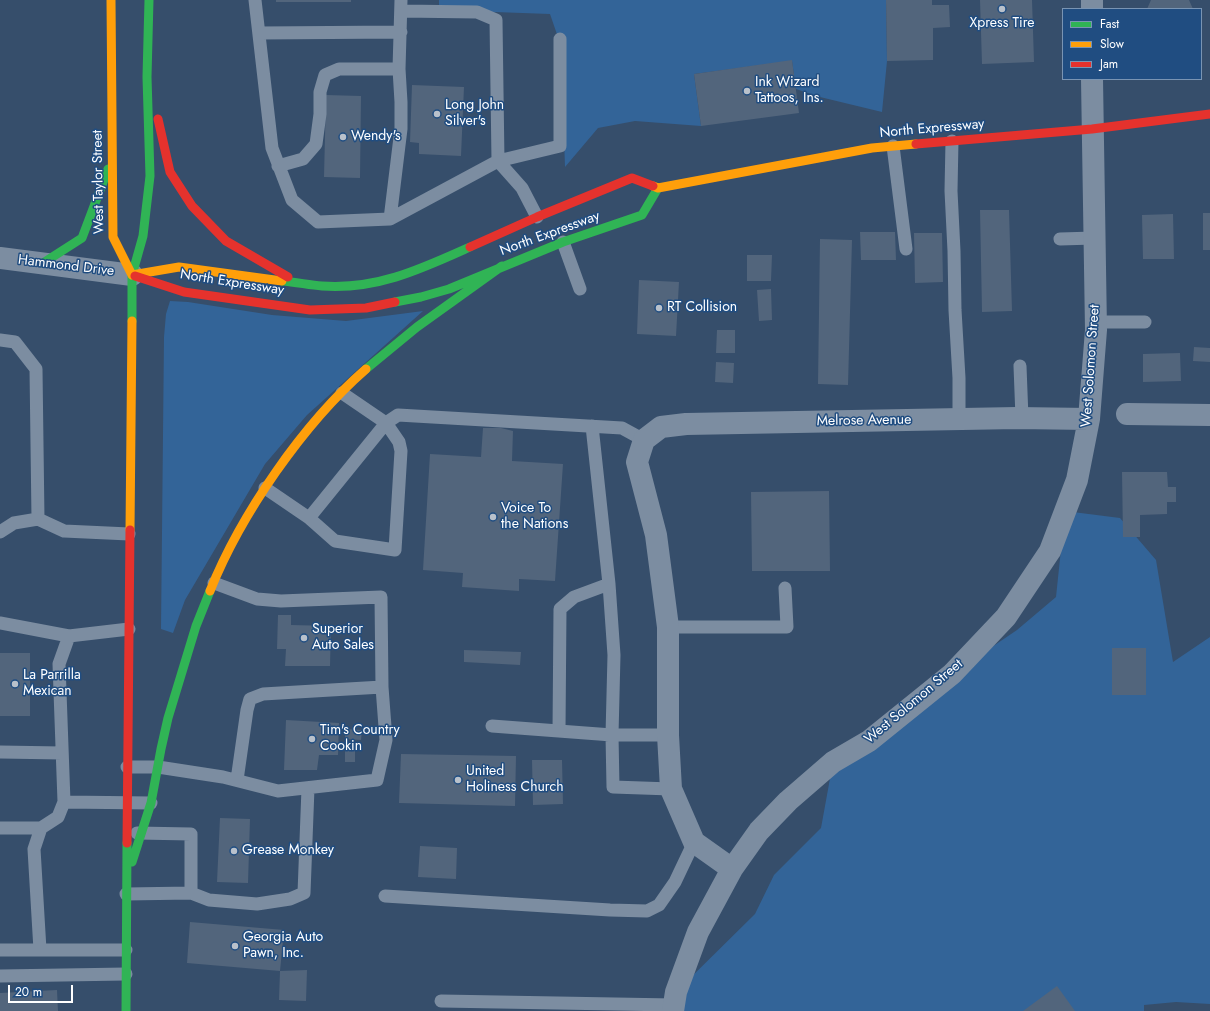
<!DOCTYPE html>
<style>
body{margin:0}
#map{position:relative;width:1210px;height:1011px;overflow:hidden;background:#364e6b;font-family:Jost,sans-serif}
canvas{display:block}
.legend{position:absolute;left:1062px;top:8px;width:140px;height:72px;box-sizing:border-box;background:#204d81;border:1px solid #7994b3;margin:0;padding:5px 7px;list-style:none;font-size:12px;color:#fff}
.legend li{display:flex;align-items:center;gap:8px;height:20px}
.legend b{width:20px;border:1px solid #7994b3}
.scale{position:absolute;left:8px;top:985px;width:65px;height:18px;box-sizing:border-box;border:2px solid #fff;border-top:0;padding-left:5px;font-size:12px;line-height:14px;white-space:nowrap;color:#fff;-webkit-text-stroke:3px #204d81;paint-order:stroke}
</style>
<div id="map">
<canvas width="1210" height="1011"></canvas>
<ul class="legend">
<li><b style="height:5px;background:#30b455"></b>Fast</li>
<li><b style="height:5px;background:#ff9f0a"></b>Slow</li>
<li><b style="height:5px;background:#e5322d"></b>Jam</li>
</ul>
<div class="scale">20 m</div>
</div>
<script>
const context = document.querySelector('canvas').getContext('2d');
context.lineJoin = 'round';
function fillPath(path, color) { context.fillStyle = color; context.fill(path, 'evenodd'); }
function stroke(path, color, width, dash) { context.strokeStyle = color; context.lineWidth = width; context.lineCap = dash ? 'butt' : 'round'; context.setLineDash(dash || []); context.stroke(path); }
function label(font, color, halo, rows, align = 'center') {
  context.font = font + ' Jost,sans-serif'; context.lineWidth = 3; context.setLineDash([]); context.textBaseline = 'middle'; context.strokeStyle = halo; context.fillStyle = color; for (const [text, x, y, turn = 0] of rows) {
    context.save(); context.translate(x, y); context.rotate((+turn || 0) * Math.PI / 180); context.textAlign = isNaN(turn) ? turn : align; if (halo) context.strokeText(text, 0, 0); context.fillText(text, 0, 0); context.restore();
  }
}
fillPath(new Path2D(`
 M439 0H886L887 61 882 112 820 97 796 89 792 61 694 74 701 126 635 121 598 128 565 167 561 46 550 14 439 10Z
 M170 301 188 302 272 315 346 321 423 311 307 415 265 464 185 600 173 633 161 629 164 337 166 314Z
 M1065 511 1120 518 1156 560 1173 662 1210 637V1004L1176 1002 1144 1005V1011H673L676 992 755 914 774 875 821 828 833 762 952 674 1017 630 1056 597Z`), '#336498');
fillPath(new Path2D(`
 M276 0H351V2H276Z
 M886 0H932V5H949L950 27 933 28V60L887 61Z
 M980 0H1032L1034 62 982 64Z
 M1151 0H1189L1193 9H1147Z
 M792 60 799 113 701 126 694 74Z
 M412 85 464 87 461 156 419 154V143L410 142Z
 M326 95 361 96 360 178 324 177Z
 M980 210H1009L1012 311 982 312Z
 M1203 213H1210V250H1203Z
 M1173 214 1174 259H1143L1142 215Z
 M860 232H895L896 260H861Z
 M914 233H942L943 282 915 283Z
 M820 239 852 240 848 385 818 384Z
 M747 255H772L771 281H747Z
 M639 280 679 282 676 336 637 334Z
 M771 289 772 320 759 321 757 290Z
 M717 330H735V353H716Z
 M1194 347 1210 348V362L1193 361Z
 M1180 353 1181 381 1143 382V354Z
 M716 362 734 363 733 383 715 382Z
 M483 428H501L513 431 512 461 563 464 555 581 519 579V591L462 587 463 573 423 570 430 454 481 457Z
 M1122 472H1167L1168 487H1176V502H1167V514L1140 515V537H1123Z
 M829 491 830 571H752L751 492Z
 M278 615H291V625L331 626 330 666H285L286 649H277Z
 M1112 648H1146V695H1112Z
 M464 650 521 652 520 665 464 662Z
 M0 653H30V716H0Z
 M286 720 339 723 338 755H319L317 770H284Z
 M345 729 362 730 361 740 345 739Z
 M345 746H355V762H345Z
 M401 754 516 756 515 806 399 803Z
 M532 760H562L563 804 533 805Z
 M220 818 250 819 248 883 217 882Z
 M420 846 457 848 456 879 418 877Z
 M190 922 284 930 280 971 187 963Z
 M307 970 306 1001 279 1000 280 971Z
 M1057 986 1075 1011H1023Z
 M57 990 58 1011H0V993Z`), '#52657c');
stroke(new Path2D(`
 M255 0 272 148 292 200 318 222 390 219 498 161 560 146V39
 M402 11 477 12 496 20 498 161 522 188 537 217
 M259 33 401 32
 M952 141 951 191 954 251 955 310 959 378V419
 M893 146 906 249
 M278 166 303 159 316 144 320 114V92L325 75 339 69H399
 M390 219 401 129V102L399 69 401 0
 M1060 239 1094 238
 M563 242 580 289
 M1095 322H1145
 M0 340 15 342 36 369 38 519 64 531 129 534
 M1020 366 1022 418
 M592 426 609 584 614 655 612 735 613 787 671 789
 M265 488 309 518 335 541 395 550 401 451 399 442 386 423 342 393
 M309 518 386 423 398 415 622 428 644 440
 M0 532 14 523 38 519
 M0 623 69 636
 M668 627H787L785 588
 M129 629 69 636 59 664 64 802 151 803
 M492 726 612 735H668
 M559 731 560 609 574 597 609 584
 M0 752 62 753
 M127 767H158L223 777 278 791 377 780 386 740 382 687 381 597 281 601 257 599 214 583
 M237 780 247 710 250 699 263 694 382 687
 M0 828H41
 M137 833 191 834V893
 M126 894 191 893 209 900 257 904 290 899 304 893 308 788
 M385 896 610 910 647 911 659 905 675 882 694 842
 M0 950H126
 M40 950 34 849 41 828 58 817 64 802
 M0 976 126 974
 M441 1001 674 1005`), '#7c8da1', 13);
stroke(new Path2D(`
 M1092 0V9
 M0 258 132 275
 M1127 414 1210 415
 M732 869 694 842 671 789 668 735V627L656 535 637 462 644 440 661 427 686 424 1017 418 1089 419
 M673 1011 676 992 698 932 732 869 759 831 788 801 833 762 869 741 952 674 1006 617 1050 551 1077 480 1089 419 1096 330 1092 79`), '#7c8da1', 22);
stroke(new Path2D(`
 M43 263 82 238 108 169
 M282 281C296 282 309 285 322 286 377 290 421 269 470 247
 M395 302 421 297 449 289 563 242 642 215 658 188
 M132 321V275L143 236 150 176 147 77 149 0
 M366 369 417 327 502 266
 M132 862 151 803 161 749 168 718 196 626 210 591
 M126 1011 127 843`), '#30b455', 9);
stroke(new Path2D(`
 M111 0 113 237 132 275
 M653 186 658 188 872 148 916 144
 M132 275 179 267 282 281
 M130 530 132 321
 M210 591C241 514 303 424 366 369`), '#ff9f0a', 9);
stroke(new Path2D(`
 M158 119 170 172 192 206 226 241 288 277
 M916 144 1092 129 1210 114
 M470 247 537 217 632 178 653 186
 M135 276 184 292 310 310 366 308 395 302
 M127 843 130 530`), '#e5322d', 9);
for (const [x, y, r, color] of [
 [1002,9,4,"#b9c1cb"],
 [747,91,4,"#b9c1cb"],
 [437,114,4,"#b9c1cb"],
 [343,137,4,"#b9c1cb"],
 [659,308,4,"#b9c1cb"],
 [493,517,4,"#b9c1cb"],
 [304,638,4,"#b9c1cb"],
 [15,684,4,"#b9c1cb"],
 [312,739,4,"#b9c1cb"],
 [458,780,4,"#b9c1cb"],
 [234,851,4,"#b9c1cb"],
 [235,946,4,"#b9c1cb"]
]) { const dot = new Path2D(); dot.arc(x, y, r, 0, 2 * Math.PI); context.fillStyle = color; context.fill(dot); stroke(dot, '#204d81', 1.5); }
label('14px', '#fff', '#204d81', [
 ["Xpress Tire",1002,24,"center"],
 ["Ink Wizard",755,83],
 ["Tattoos, Ins.",755,99],
 ["Long John",445,106],
 ["Silver's",445,122],
 ["Wendy's",351,137],
 ["RT Collision",667,308],
 ["Voice To",501,509],
 ["the Nations",501,525],
 ["Superior",312,630],
 ["Auto Sales",312,646],
 ["La Parrilla",23,676],
 ["Mexican",23,692],
 ["Tim's Country",320,731],
 ["Cookin",320,747],
 ["United",466,772],
 ["Holiness Church",466,788],
 ["Grease Monkey",242,851],
 ["Georgia Auto",243,938],
 ["Pawn, Inc.",243,954]
], 'left');
label('14px', '#fff', '#204d81', [
 ["North Expressway",932,129,-5],
 ["West Taylor Street",99,182,-91],
 ["North Expressway",550,234,-20],
 ["Hammond Drive",66,266,7],
 ["North Expressway",232,283,9],
 ["West Solomon Street",1091,366,-86],
 ["Melrose Avenue",864,421,-1],
 ["West Solomon Street",914,702,-40]
]);
</script>
